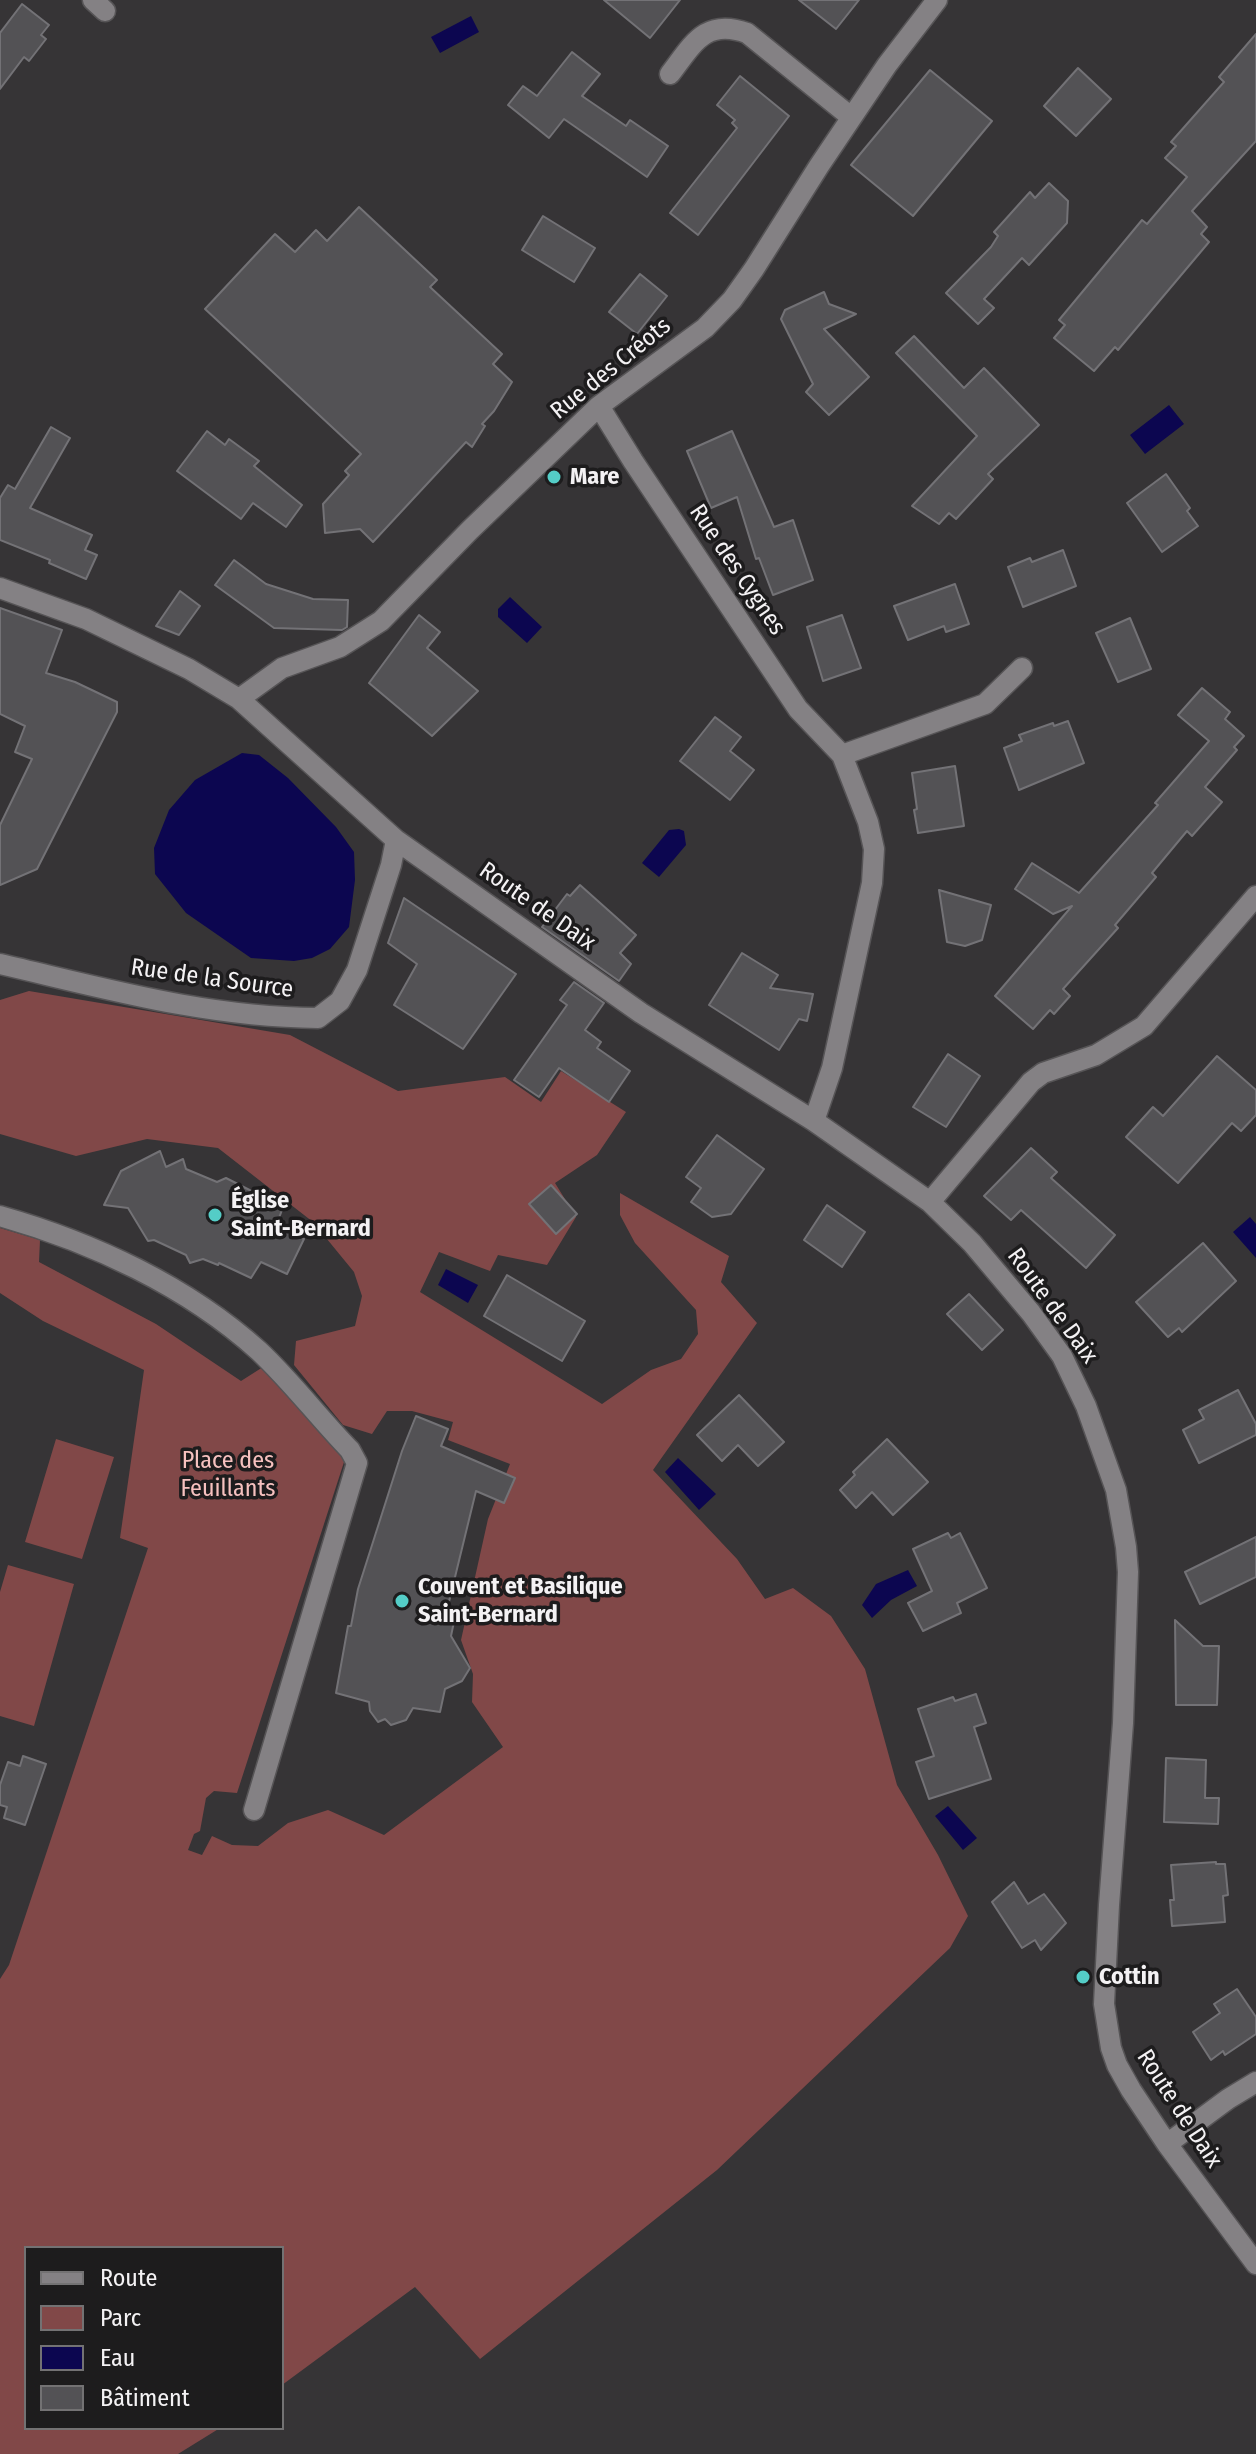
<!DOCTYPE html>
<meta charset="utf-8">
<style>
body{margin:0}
#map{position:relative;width:1256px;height:2454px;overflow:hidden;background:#363436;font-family:"Fira Sans Condensed",sans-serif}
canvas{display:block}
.legend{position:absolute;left:24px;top:2246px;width:260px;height:184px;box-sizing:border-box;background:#1d1c1d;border:2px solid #737273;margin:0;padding:10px 14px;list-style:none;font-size:24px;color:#f4f2f4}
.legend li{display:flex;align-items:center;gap:16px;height:40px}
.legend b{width:40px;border:2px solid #737273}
</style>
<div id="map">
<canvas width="1256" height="2454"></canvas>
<ul class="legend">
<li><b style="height:10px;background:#848184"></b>Route</li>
<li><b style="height:22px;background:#814848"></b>Parc</li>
<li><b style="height:22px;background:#0c0650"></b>Eau</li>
<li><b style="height:22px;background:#535255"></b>Bâtiment</li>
</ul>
</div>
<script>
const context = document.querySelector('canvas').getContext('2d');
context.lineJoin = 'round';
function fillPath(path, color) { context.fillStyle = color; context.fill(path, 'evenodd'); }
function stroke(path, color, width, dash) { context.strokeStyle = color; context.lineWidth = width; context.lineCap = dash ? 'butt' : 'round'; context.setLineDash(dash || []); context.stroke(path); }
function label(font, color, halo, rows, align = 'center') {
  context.font = font + ' "Fira Sans Condensed",sans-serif'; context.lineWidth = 7; context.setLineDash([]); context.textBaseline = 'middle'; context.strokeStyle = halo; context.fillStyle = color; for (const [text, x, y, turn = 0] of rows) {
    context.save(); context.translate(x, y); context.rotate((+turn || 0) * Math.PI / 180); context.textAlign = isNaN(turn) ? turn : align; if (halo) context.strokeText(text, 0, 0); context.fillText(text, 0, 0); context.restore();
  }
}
fillPath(new Path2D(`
 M29 991 290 1035 398 1091 505 1077 541 1102 561 1071 626 1112 597 1155 555 1183 576 1217 547 1265 498 1255 490 1271 439 1252 420 1292 602 1404 651 1370 681 1359 698 1334 696 1310 635 1243 620 1215V1193L729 1256 721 1282 757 1323 653 1470 737 1559 765 1599 793 1588 831 1616 865 1669 897 1785 938 1855 968 1916 950 1948 717 2170 480 2359 415 2287 282 2385V2248H26V2428H220L178 2454H0V1979L9 1965 148 1548 120 1538 144 1370 43 1321 0 1293V1228L40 1240 39 1262 156 1324 241 1381 263 1367 345 1459 237 1793 214 1791 206 1798 200 1831 194 1834 188 1850 202 1855 212 1836 232 1845 258 1846 288 1823 328 1810 384 1835 503 1747 472 1702 473 1674 461 1640 488 1519 510 1464 448 1440 453 1422 412 1411H387L372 1434 343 1425 294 1365 296 1341 355 1326 362 1296 354 1272 313 1222 218 1148 147 1139 76 1156 0 1134V1000Z
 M56 1439 114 1457 82 1559 25 1542Z
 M8 1565 74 1584 34 1726 0 1716V1592Z`), '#814848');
fillPath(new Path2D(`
 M471 16 479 32 440 53 431 37Z
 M1169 405 1184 424 1145 454 1130 435Z
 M510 597 542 627 527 643 498 617V609Z
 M242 753 259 755 288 778 336 827 354 852 355 880 349 927 330 949 312 958 294 961 251 958 186 913 155 874 154 848 169 810 195 780Z
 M679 829 684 831 686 845 659 877 642 863 669 830Z
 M1250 1217 1256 1224V1258L1233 1232Z
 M446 1269 478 1285 468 1303 438 1285Z
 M678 1458 716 1494 699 1510 665 1472Z
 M908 1570 917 1586 891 1600 872 1618 862 1605 876 1584Z
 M948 1806 977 1838 963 1850 935 1816Z`), '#0c0650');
const building = new Path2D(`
 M604 0H680L650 38Z
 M799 0H859L836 29Z
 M22 4 49 25 41 35 46 39 29 61 24 57 0 89V33Z
 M1256 34V141L1192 211 1207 227 1201 234 1209 242 1118 350 1115 347 1094 371 1054 338 1065 325 1059 320 1142 220 1147 224 1187 177 1165 158 1176 146 1171 142 1224 82 1219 77Z
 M572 52 600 74 582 96 626 126 630 120 668 146 647 177 564 119 549 138 508 105 523 86 537 96Z
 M1078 68 1111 99 1076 136 1044 106Z
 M930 70 992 121 913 216 851 165Z
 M740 76 789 116 698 235 670 213 737 128 732 123 735 120 717 105Z
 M1049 183 1068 201 1067 223 1029 265 1022 258 984 299 994 308 978 324 946 293 991 247 998 236 994 232 1030 192 1035 198Z
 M359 207 437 280 430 287 502 354 493 364 512 382 494 411 482 424 485 426 472 447 466 442 373 542 360 529 325 533 323 504 349 475 345 471 361 454 205 309 275 234 295 252 316 230 327 241Z
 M543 216 595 248 574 282 522 250Z
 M640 274 667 296 637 334 609 312Z
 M824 292 829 304 856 314 824 329 869 377 829 415 806 392 813 384 781 319 785 310Z
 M914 336 964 388 984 368 1039 425 988 474 993 479 956 519 949 513 939 524 912 506 977 436 896 353Z
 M51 427 70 438 30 508 92 535 85 550 97 555 86 579 49 563 50 560 0 540V498L8 485 15 489Z
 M207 431 225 445 229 439 259 461 254 466 302 505 286 527 253 503 241 519 177 471Z
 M732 431 774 527 793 520 813 580 773 595 759 558 756 559 737 497 711 508 687 451Z
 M1166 474 1190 508 1187 511 1198 526 1162 552 1127 503Z
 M1063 550 1076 586 1023 607 1008 567 1030 558 1032 562Z
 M234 560 266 584 313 599 348 600 347 627 342 630 274 628 215 585Z
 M955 584 969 624 946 632 944 626 908 640 894 606Z
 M180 591 200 606 179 635 156 626Z
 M0 608 62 630 46 673 75 682 117 702V712L37 869 0 885V825L32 759 15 752 25 726 0 714Z
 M419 615 440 632 427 648 478 691 432 736 369 683Z
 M842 615 861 668 823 681 807 627Z
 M1130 618 1151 669 1118 682 1096 633Z
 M1202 688 1230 712 1225 719 1244 736 1234 747 1237 750 1205 787 1222 802 1192 836 1187 831 1152 873 1156 877 1115 925 1118 928 1063 989 1070 996 1054 1014 1050 1010 1033 1029 995 996 1072 906 1053 914 1015 889 1032 863 1079 893 1158 805 1155 803 1209 741 1178 715Z
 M715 717 741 737 730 751 754 770 730 800 680 761Z
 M1068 721 1084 763 1019 790 1004 748 1022 741 1019 735 1053 723 1054 726Z
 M955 766 964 826 918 833 914 810 917 809 912 773Z
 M580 885 636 935 620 953 631 964 619 981 542 927 567 894 570 896Z
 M939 890 991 905 982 940 965 946 947 942Z
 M404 898 516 974 463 1049 394 1005 417 964 388 943Z
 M742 953 778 975 770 988 813 994 807 1021 799 1019 779 1050 709 1005Z
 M574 982 604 1003 585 1030 601 1042 597 1048 630 1071 609 1102 559 1068 539 1097 514 1080 567 1005 560 1000Z
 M948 1054 980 1076 946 1127 913 1107Z
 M1217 1056 1256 1090V1115L1241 1131 1232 1123 1178 1183 1126 1137 1153 1107 1163 1116Z
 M717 1135 764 1169 731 1214 712 1217 691 1202 701 1188 686 1177Z
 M1031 1148 1057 1172 1051 1178 1115 1235 1086 1268 1021 1210 1011 1220 984 1196Z
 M160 1151 166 1167 183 1159 186 1169 217 1182 226 1178 281 1206 282 1210 276 1226 304 1239 287 1274 261 1262 251 1278 219 1263 218 1265 203 1259 190 1263 186 1255 154 1240 148 1241 128 1208 104 1205 121 1171Z
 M551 1185 577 1214 556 1234 529 1204Z
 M827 1205 865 1232 842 1267 804 1240Z
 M1203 1243 1236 1281 1182 1332 1179 1328 1168 1337 1136 1302Z
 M507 1275 585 1321 562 1361 484 1316Z
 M969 1294 1003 1330 982 1350 947 1314Z
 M1238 1390 1256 1424V1435L1199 1463 1183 1430 1204 1419 1199 1410Z
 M739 1395 784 1442 758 1466 738 1445 722 1461 697 1435Z
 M416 1416 448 1429 441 1446 515 1478 504 1503 476 1491 446 1614 455 1617 451 1636 470 1668 462 1681 445 1689 440 1712 413 1708 406 1720 391 1725 385 1719 378 1722 370 1711 369 1702 336 1693 348 1626H351L358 1589 402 1451Z
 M887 1439 928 1482 893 1515 872 1492 856 1508 840 1490 855 1475 853 1472Z
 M948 1533 951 1538 960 1533 987 1588 957 1603 961 1613 923 1631 908 1603 932 1591 913 1549Z
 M1256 1537V1577L1200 1604 1185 1572Z
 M1175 1620 1203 1646H1219L1217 1705H1176Z
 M976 1694 986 1723 974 1727 991 1779 929 1799 916 1762 934 1756 918 1709 953 1697 955 1701Z
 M23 1756 46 1764 25 1825 4 1818 7 1807 0 1805V1785L8 1762 20 1766Z
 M1166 1758 1206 1760 1205 1798H1219L1218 1824 1164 1822Z
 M1216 1862V1864H1225L1228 1895 1223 1896 1225 1922 1172 1926 1170 1900H1174L1171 1865Z
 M1014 1882 1028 1904 1044 1894 1066 1923 1041 1950 1035 1940 1022 1948 992 1902Z
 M1237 1989 1256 2017V2034L1225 2055 1223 2051 1211 2060 1193 2032 1220 2013 1214 2004Z`);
fillPath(building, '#535255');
stroke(building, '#737276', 2);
const minor = new Path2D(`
 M93 0 105 11
 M670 74C693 44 705 18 747 33L851 117
 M599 406 633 461 798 709 842 755 868 822 874 849 872 883 832 1068 814 1121
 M0 588 86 619 189 669 239 699 396 840 641 1013 814 1121 930 1202 972 1243 1031 1313 1062 1356 1086 1406 1116 1490 1126 1547 1128 1572 1123 1723 1109 1905 1104 2004 1111 2048 1117 2065 1131 2090 1167 2144 1256 2264
 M239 699 282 668 340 647 381 621 470 530 599 406 705 328 732 300 754 269 819 166 887 65 937 0
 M842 755 985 704 1022 668
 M0 964C108 989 205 1017 318 1018L340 1001 357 970 391 865 396 840
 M930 1202 1031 1082 1043 1073 1096 1055 1144 1026 1256 896
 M0 1216C92 1242 187 1286 259 1351 291 1381 319 1418 350 1450L357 1463 254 1810
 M1167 2144 1228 2099 1256 2082`);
stroke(minor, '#565456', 23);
stroke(minor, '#848184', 20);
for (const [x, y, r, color] of [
 [554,477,8,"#54cdc7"],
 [215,1215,8,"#54cdc7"],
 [402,1601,8,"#54cdc7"],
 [1083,1977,8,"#54cdc7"]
]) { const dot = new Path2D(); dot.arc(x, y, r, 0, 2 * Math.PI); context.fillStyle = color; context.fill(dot); stroke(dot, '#1d1c1d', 3); }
label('24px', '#f4f2f4', '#1d1c1d', [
 ["Rue des Créots",611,369,-39],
 ["Rue des Cygnes",737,570,56],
 ["Route de Daix",537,907,35],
 ["Rue de la Source",212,979,8],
 ["Route de Daix",1052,1306,54],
 ["Route de Daix",1179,2109,57]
]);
label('bold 24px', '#f4f2f4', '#1d1c1d', [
 ["Mare",570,477],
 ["Église",231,1201],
 ["Saint-Bernard",231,1229],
 ["Couvent et Basilique",418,1587],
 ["Saint-Bernard",418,1615],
 ["Cottin",1099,1977]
], 'left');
label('24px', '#f6c1bf', '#1d1c1d', [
 ["Place des",228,1461],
 ["Feuillants",228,1489]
]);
</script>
